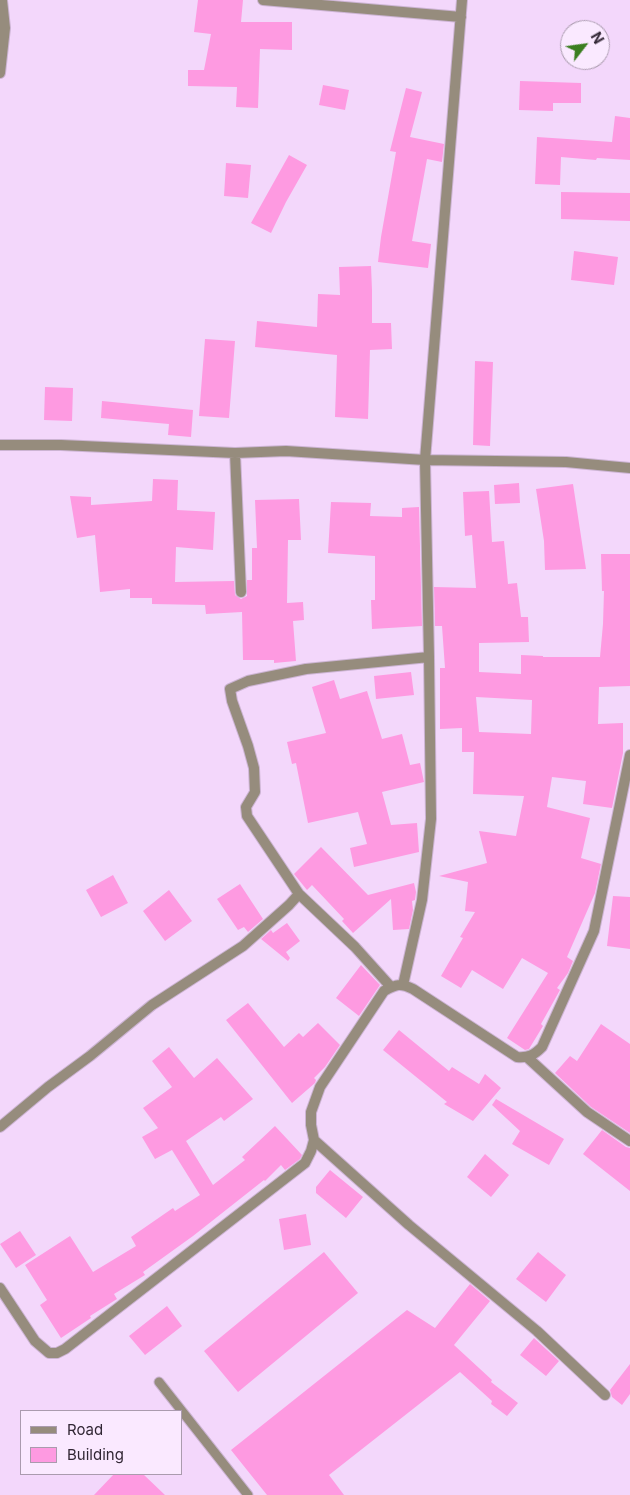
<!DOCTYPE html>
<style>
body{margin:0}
#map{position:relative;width:630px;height:1495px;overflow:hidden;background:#f3d7fb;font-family:Inter,sans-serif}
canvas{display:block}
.legend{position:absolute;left:20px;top:1410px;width:162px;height:65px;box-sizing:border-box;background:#fae9ff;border:1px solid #aa9bae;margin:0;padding:6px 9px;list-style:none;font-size:15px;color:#312634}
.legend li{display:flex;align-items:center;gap:10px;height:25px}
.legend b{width:25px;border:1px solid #aa9bae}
.north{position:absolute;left:560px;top:20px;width:50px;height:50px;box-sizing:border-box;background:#fae9ff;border:1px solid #aa9bae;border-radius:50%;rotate:60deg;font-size:14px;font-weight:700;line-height:20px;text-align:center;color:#312634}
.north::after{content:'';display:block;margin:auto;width:18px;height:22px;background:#3b7e20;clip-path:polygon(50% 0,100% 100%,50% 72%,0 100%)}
</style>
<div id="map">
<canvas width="630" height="1495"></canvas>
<ul class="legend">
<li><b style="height:6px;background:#968c7d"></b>Road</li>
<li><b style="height:14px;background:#fe9ae1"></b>Building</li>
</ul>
<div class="north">N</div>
</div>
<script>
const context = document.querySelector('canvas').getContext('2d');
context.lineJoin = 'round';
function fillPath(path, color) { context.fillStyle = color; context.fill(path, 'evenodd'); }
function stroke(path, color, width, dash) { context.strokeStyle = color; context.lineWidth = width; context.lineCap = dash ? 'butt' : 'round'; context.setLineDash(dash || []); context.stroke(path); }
fillPath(new Path2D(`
 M198 0H243L241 22H292V50L260 49 258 108 236 107 237 87 188 86V70H204L211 34 194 32Z
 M520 81 581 83V103H553V111L519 110Z
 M323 85 349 90 345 110 319 105Z
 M406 88 422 92 410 137 444 144 442 162 427 159 412 241 431 244 428 268 378 262 381 237 396 152 390 151Z
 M615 116 630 118V160L597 158 596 160 561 157 560 185 535 184 537 137 612 142Z
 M289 155 307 165 286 202 271 233 251 223Z
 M226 163 251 165 248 198 224 196Z
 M561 192 630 193V221L561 219Z
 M574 251 618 257 614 285 571 280Z
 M371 266 372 290V323H391L392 349 370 350 368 419 335 417 337 355 255 347 257 321 317 327 318 294 340 295 339 267Z
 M205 339 235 341 229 418 199 416Z
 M475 361 493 362 490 446 473 445Z
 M45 387 73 388 72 421 44 420Z
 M102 401 193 410 191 437 168 435 169 424 101 418Z
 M153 479 178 480 177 510 215 512 213 550 176 547 175 582 234 581 235 595 241 599 247 596V580H252V548H257L255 500 299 499 301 540H288L287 603 303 602 304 620 293 621 296 661 274 663V660H243L242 612 206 614 205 605 152 604V598H130V589L100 592 95 535 77 538 70 496 91 497V505L152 501Z
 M519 483 520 503 495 504 494 485Z
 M573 484 586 569 545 570 544 541 536 489Z
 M489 491 492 542 504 541 508 584 517 583 521 617H528L529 642 479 643V672L521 674V655L543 656V657H600L603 624 604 591H602L601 554H630V686L599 687 598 724 623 723V753L612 808 583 804 586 781 552 777 547 807 590 818 581 858 601 864 595 893 567 957 573 961 568 973 557 988 560 990 541 1024 543 1026 529 1049 525 1050 507 1038 548 973 522 958 503 989 472 970 461 988 441 976 463 938 460 937 475 912 465 911 468 882 439 876 487 863 479 831 516 836 524 796 473 794 474 752H462V728L440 729V668H445L442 626H435L434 587 476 588 472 535 465 536 463 492ZM476 697 532 700 531 734 479 732Z
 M331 502 371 503 370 516 402 517V508L419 507 422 626 372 629 371 600H375V556L328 553Z
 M411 672 414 695 376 699 374 676Z
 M334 680 340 699 367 691 382 739 402 734 410 765 420 763 424 782 382 792 391 825 417 823 419 852 354 867 350 848 367 844 358 812 308 823 296 763 292 764 287 742 326 733 312 687Z
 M321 847 368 895 414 883 416 892 415 900 412 901 413 910 409 929 393 930 391 899 353 933 342 921 344 919 312 885 307 890 294 874Z
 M113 875 128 903 101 917 86 890Z
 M240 884 263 919 248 932 244 927 238 930 217 899Z
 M169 890 192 921 165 941 143 911Z
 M613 896 630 897V949L607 946Z
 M287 923 300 941 286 952 290 958 288 961 261 939 271 930 273 933Z
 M361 965 380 985 359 1016 336 998Z
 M248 1003 284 1047 299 1033 303 1037 318 1023 340 1045 325 1067 314 1078 316 1080 315 1083 292 1103 226 1020Z
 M601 1024 630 1044V1133L591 1107 555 1073 570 1056 577 1061Z
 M399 1030 449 1071 452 1067 479 1084 485 1074 501 1088 473 1121 444 1104 447 1102 383 1050Z
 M169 1047 194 1078 217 1058 253 1099 224 1121 221 1117 186 1141 213 1185 245 1160 242 1157 275 1126 302 1155 300 1159 285 1170 281 1165 265 1181 264 1180 193 1236 143 1272 145 1275 114 1294 117 1299 90 1316 91 1318 61 1338 40 1305 47 1300 25 1265 70 1236 93 1272 136 1246 131 1237 173 1208 175 1211 200 1195 172 1150 155 1159 142 1137 158 1128 143 1108 172 1087 152 1061Z
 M496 1099 564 1139 549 1165 512 1144 520 1131 492 1105Z
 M602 1130 626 1147 630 1148V1191L583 1154Z
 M485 1154 509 1175 491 1197 467 1177Z
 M330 1170 363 1197 346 1218 316 1193V1187Z
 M306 1214 311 1245 284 1250 279 1219Z
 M20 1231 36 1255 16 1268 0 1244Z
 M324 1252 358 1293 238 1392 204 1351Z
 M538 1252 566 1275 546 1302 516 1279Z
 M470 1284 490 1301 454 1345 492 1380 491 1382 518 1403 507 1416 491 1404 492 1401 460 1372 329 1475 344 1495H267L231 1450 407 1310 435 1328Z
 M167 1306 182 1326 145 1355 129 1336Z
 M534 1338 559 1361 546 1376 520 1355Z
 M630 1364V1394L622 1405 612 1397 610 1390Z
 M114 1474H143L165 1495H94Z`), '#fe9ae1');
const lane = new Path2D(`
 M159 1382 248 1495`);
const street = new Path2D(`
 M263 0 461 17
 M0 73 5 28 2 0
 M0 445H61L235 453 286 451 425 460 566 462 630 468
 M235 453 241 592
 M299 894 355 947 391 987
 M403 985 422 900 431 819 429 657 425 460 462 0
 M528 1058 587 1112 630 1141
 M0 1127 48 1087 90 1056 152 1005 243 946 289 905 299 894 247 816 246 807 255 792 254 768 248 746 232 701 230 689 248 681 306 669 429 657
 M314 1140 409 1225 537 1331 605 1395
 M0 1288 35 1341 49 1353H57L65 1349 305 1163 311 1151 314 1140 311 1125V1112L320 1087 384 991C397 984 400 983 413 989L517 1057C529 1058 534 1055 542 1047L594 931 630 755`);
stroke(lane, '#ccb4d3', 11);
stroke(street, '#ccb4d3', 12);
stroke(lane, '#968c7d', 9);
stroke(street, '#968c7d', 10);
</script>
